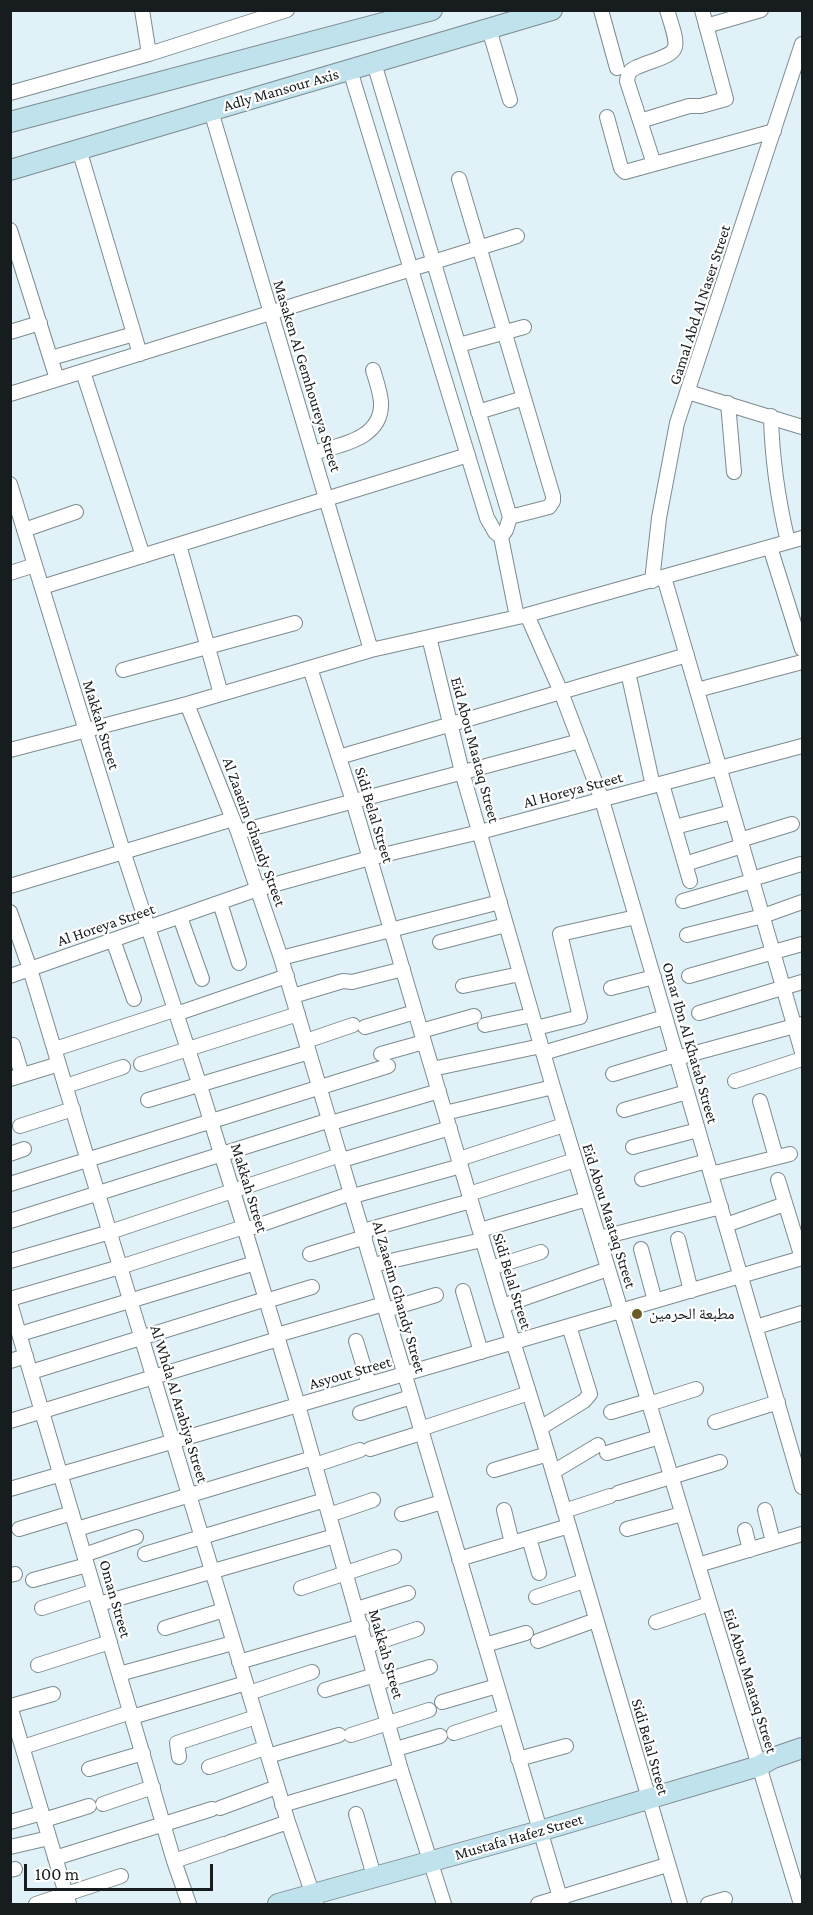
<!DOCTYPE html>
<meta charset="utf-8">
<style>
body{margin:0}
#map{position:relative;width:813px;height:1915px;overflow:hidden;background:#e0f1f7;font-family:"Crimson Pro",serif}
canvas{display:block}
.frame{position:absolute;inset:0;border:12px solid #171d1f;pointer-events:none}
.scale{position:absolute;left:24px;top:1864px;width:189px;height:27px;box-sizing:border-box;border:3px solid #171d1f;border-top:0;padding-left:8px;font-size:18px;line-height:21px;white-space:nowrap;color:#171d1f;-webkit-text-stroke:4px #fff;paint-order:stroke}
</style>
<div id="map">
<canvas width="813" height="1915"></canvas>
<div class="frame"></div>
<div class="scale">100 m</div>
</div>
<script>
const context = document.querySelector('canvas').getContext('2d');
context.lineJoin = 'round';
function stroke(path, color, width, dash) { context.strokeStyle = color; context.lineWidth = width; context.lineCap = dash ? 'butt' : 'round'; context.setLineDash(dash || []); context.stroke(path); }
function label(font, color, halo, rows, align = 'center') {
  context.font = font + ' "Crimson Pro","Noto Naskh Arabic",serif'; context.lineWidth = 4.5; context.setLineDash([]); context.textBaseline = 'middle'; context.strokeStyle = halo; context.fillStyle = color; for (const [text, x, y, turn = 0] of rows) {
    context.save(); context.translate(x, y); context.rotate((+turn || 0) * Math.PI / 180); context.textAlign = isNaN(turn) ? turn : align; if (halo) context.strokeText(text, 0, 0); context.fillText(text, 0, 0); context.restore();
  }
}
const street = new Path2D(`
 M142 10 149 54
 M601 10 617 68
 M706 26 761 10
 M489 29 510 100
 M374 63 510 517 506 530 501 537
 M350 70 487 518 495 532 501 537 517 617
 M10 93 149 54 287 10
 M211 111 371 650
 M607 117 621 168 625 172 774 131
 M640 121 689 106H701L726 99 702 10
 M79 149 140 354
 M654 164 627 81C628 73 630 70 637 67 680 50 682 57 667 10
 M459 179 553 496V501L549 507 510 517
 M10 230 57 379
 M10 332 40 323
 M459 345 524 327
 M51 358 134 334
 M83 372 143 556
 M688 392 802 427
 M10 394 517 236
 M728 403 734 472
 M478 412 524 398
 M771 416C772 460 778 500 788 542
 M313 453C340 445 383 439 381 402 380 391 376 380 373 370
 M10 484 123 851 200 1086 244 1227 298 1405 401 1770 444 1904
 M24 530 76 512
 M179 545 221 694
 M770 547 802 649
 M10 573 35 565
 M664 577 802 1052
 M652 581 659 518 677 423 802 44
 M42 587 468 455
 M527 615 561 692 602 800 802 1487
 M429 637 462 772 553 1087 801 1904
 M310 668 353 801 502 1306 540 1428 680 1904
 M123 670 295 623
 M628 672 653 786
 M697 690 802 662
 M187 704 238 832 281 958 562 1904
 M10 750 187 704 371 650 527 615 802 538
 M339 757 687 655
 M662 784 690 881
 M675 827 732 812
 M238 832 580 741
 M740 840 792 824
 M685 864 742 846
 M752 879 801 864
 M10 886 233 819
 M683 901 752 881
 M220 903 239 963
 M10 912 30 969 288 1822 316 1904
 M180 917 202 979
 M687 935 763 916 802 902
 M113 940 134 999
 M440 942 506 925
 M281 958 500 902
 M10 976 258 889 370 858 480 832 802 746
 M689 976 802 944
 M463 986 520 974
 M611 988 654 977
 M293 996 343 981 352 982 403 969
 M699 1013 802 982
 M176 1014 287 976
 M485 1025 532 1015
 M365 1027 415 1012
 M536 1028 580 1017 560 934 636 917
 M421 1031 474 1016
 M306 1041 353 1025
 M13 1045 22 1075
 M55 1049 174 1010
 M543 1053 665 1017
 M381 1054 424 1042
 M677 1058 802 1024
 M141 1064 298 1014
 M432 1069 541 1046
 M613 1074 676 1055
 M10 1079 59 1064
 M735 1081 802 1059
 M66 1086 123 1067
 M148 1100 309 1052
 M760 1101 776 1157
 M624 1110 687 1092
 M445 1113 553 1087
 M331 1123 439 1091
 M20 1126 73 1109
 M633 1147 698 1130
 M10 1154 24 1149
 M459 1159 564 1125
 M342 1160 450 1128
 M711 1174 790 1154
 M642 1179 707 1161
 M778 1180 802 1258
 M10 1184 388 1066
 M469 1194 575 1160
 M353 1196 461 1166
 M10 1221 330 1120
 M726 1225 785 1204
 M245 1230 352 1193
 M480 1230 587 1199
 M363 1231 471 1201
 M599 1238 721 1207
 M678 1239 691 1291
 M641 1249 655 1301
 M310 1254 365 1237
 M10 1261 110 1232 340 1155
 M373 1265 482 1240
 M491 1268 541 1252
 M463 1291 481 1352
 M10 1299 120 1267 244 1227
 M266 1301 312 1287
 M10 1303 174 1861 189 1904
 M502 1306 608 1269
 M386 1310 436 1295
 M756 1327 802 1313
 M20 1334 255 1263
 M277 1335 384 1304
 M356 1341 369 1384
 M10 1361 26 1356
 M31 1372 266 1299
 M649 1404 696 1389
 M611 1412 648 1401
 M360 1413 411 1397
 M10 1421 278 1339
 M715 1422 778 1402
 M540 1428 584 1401 590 1394 569 1326
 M420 1429 529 1393
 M370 1449 421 1433
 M607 1453 659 1437
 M315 1465 360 1450
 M494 1470 548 1454
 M553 1472 598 1445
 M10 1489 802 1258
 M618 1493 720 1462
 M504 1510 512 1543
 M765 1510 773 1542
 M564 1511 610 1496
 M402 1514 442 1502
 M329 1515 373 1500
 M19 1529 72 1513
 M77 1529 313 1458
 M627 1529 682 1514
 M745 1530 750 1550
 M529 1538 539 1573
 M145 1554 325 1500
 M84 1555 136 1537
 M459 1559 569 1526
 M698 1565 802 1534
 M10 1575 15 1574
 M33 1580 87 1565
 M301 1588 394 1557
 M536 1597 584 1581
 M99 1604 335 1536
 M42 1608 95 1591
 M357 1609 408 1593
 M656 1622 709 1604
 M165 1628 224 1610
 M538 1641 596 1620
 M485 1645 526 1633
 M367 1646 417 1629
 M239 1662 362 1626
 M38 1665 110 1642
 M119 1674 233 1643
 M377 1683 430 1667
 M325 1690 375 1675
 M249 1693 312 1672
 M442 1702 497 1686
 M10 1706 69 1904
 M11 1706 53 1694
 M132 1717 246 1683
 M454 1733 506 1716
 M351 1735 429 1710
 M23 1747 131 1712
 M396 1749 440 1736
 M268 1756 339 1735
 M179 1757 177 1743 256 1717
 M518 1759 566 1746
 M209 1767 265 1748
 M89 1769 143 1753
 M103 1804 153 1787
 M282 1805 401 1770
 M220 1808 277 1787
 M356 1814 374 1876
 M44 1820 89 1806
 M10 1822 42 1813
 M230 1842 288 1822
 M10 1847 49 1838
 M55 1858 212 1809
 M174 1861 224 1844
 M10 1870 15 1869
 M36 1904 121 1876
 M538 1904 667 1865
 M708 1904 725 1899`);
const secondary = new Path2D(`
 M10 122 432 10
 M10 170 552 10
 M278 1904 540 1831 759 1766 773 1758 802 1748`);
stroke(street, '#7c8c91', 16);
stroke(secondary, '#7c8c91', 22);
stroke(street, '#fff', 14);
stroke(secondary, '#c0e2ec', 20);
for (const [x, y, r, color] of [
 [637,1314,6,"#6d5a28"]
]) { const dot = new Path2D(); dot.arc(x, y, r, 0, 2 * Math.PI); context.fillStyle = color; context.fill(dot); stroke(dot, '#fff', 2); }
label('16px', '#171d1f', '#fff', [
 ["Adly Mansour Axis",281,90,-16],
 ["Gamal Abd Al Naser Street",700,305,-72],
 ["Masaken Al Gemhoureya Street",307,376,73],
 ["Makkah Street",101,725,73],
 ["Eid Abou Maataq Street",475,750,75],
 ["Al Horeya Street",573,790,-15],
 ["Sidi Belal Street",374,815,73],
 ["Al Zaaeim Ghandy Street",254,832,70],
 ["Al Horeya Street",106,925,-19],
 ["Omar Ibn Al Khatab Street",690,1043,74],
 ["Makkah Street",249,1188,73],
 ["Eid Abou Maataq Street",609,1216,73],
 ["Sidi Belal Street",512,1281,73],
 ["Al Zaaeim Ghandy Street",399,1297,74],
 ["Asyout Street",350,1373,-16],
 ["Al Whda Al Arabiya Street",179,1404,73],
 ["Oman Street",115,1599,74],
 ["Makkah Street",386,1654,74],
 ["Eid Abou Maataq Street",750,1681,73],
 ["Sidi Belal Street",650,1747,74],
 ["Mustafa Hafez Street",519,1837,-16]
]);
label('16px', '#171d1f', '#fff', [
 ["مطبعة الحرمين",649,1314]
], 'left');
</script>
